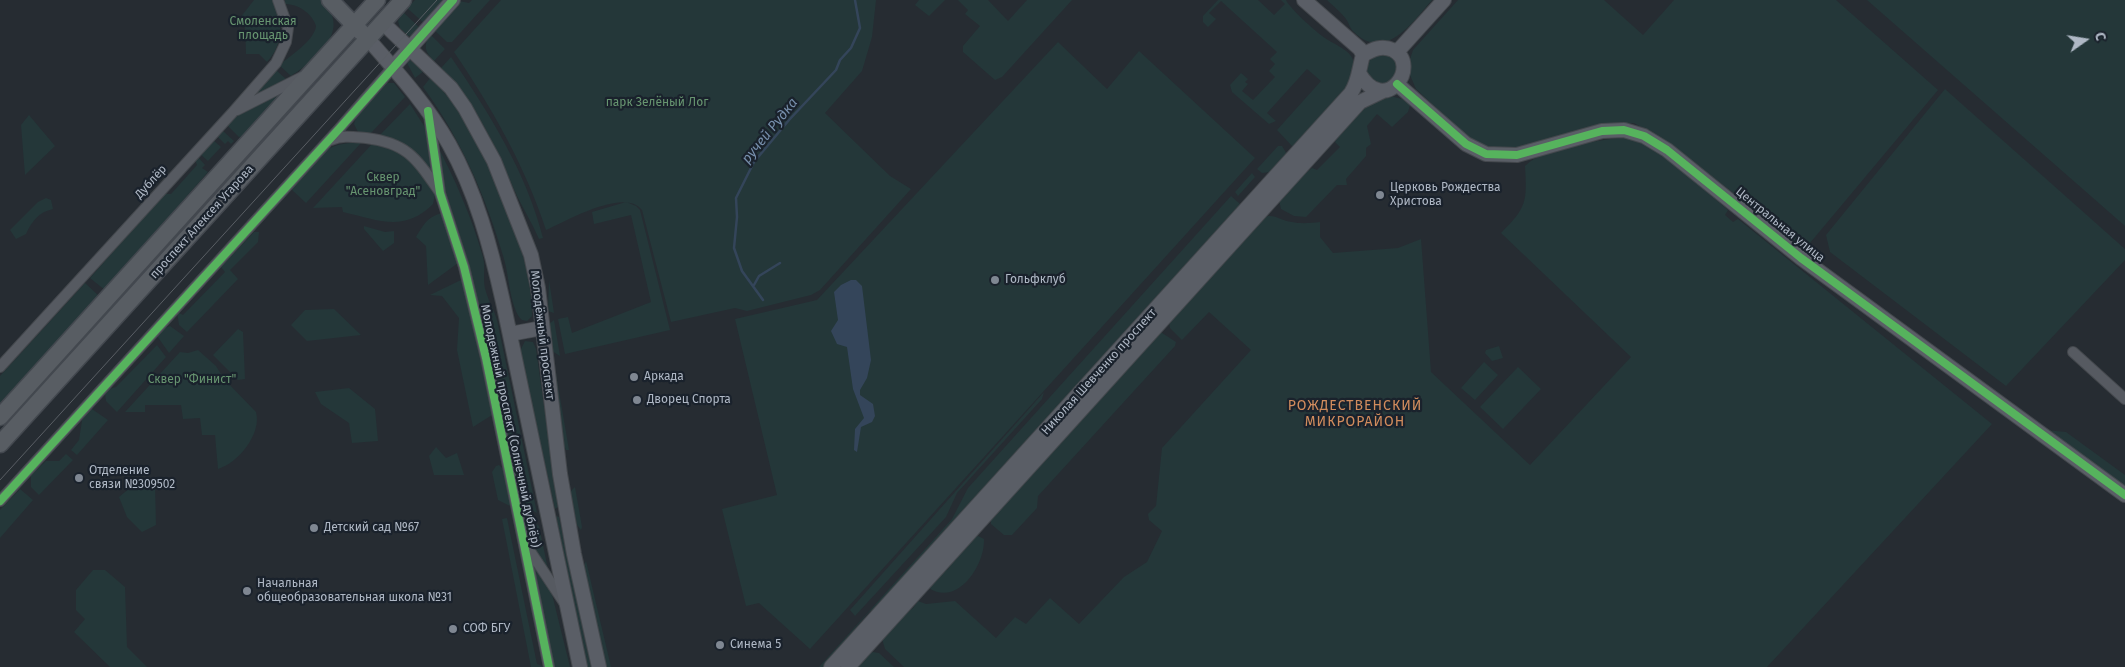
<!DOCTYPE html>
<meta charset="utf-8">
<style>
body{margin:0}
#map{position:relative;width:2125px;height:667px;overflow:hidden;background:#262c32;font-family:"Fira Sans",sans-serif}
canvas{display:block}
.north{position:absolute;left:2060px;top:15px;width:50px;height:50px;-webkit-text-stroke:4px #1a222c;paint-order:stroke;rotate:77deg;font-size:14px;font-weight:700;line-height:20px;text-align:center;color:#afb8c5}
.north::after{content:'';display:block;margin:auto;width:18px;height:22px;background:#afb8c5;clip-path:polygon(50% 0,100% 100%,50% 72%,0 100%)}
</style>
<div id="map">
<canvas width="2125" height="667"></canvas>
<div class="north">С</div>
</div>
<script>
const context = document.querySelector('canvas').getContext('2d');
context.lineJoin = 'round';
function fillPath(path, color) { context.fillStyle = color; context.fill(path, 'evenodd'); }
function stroke(path, color, width, dash) { context.strokeStyle = color; context.lineWidth = width; context.lineCap = dash ? 'butt' : 'round'; context.setLineDash(dash || []); context.stroke(path); }
function label(font, color, halo, rows, align = 'center') {
  context.font = font + ' "Fira Sans",sans-serif'; context.lineWidth = 4.5; context.setLineDash([]); context.textBaseline = 'middle'; context.strokeStyle = halo; context.fillStyle = color; for (const [text, x, y, turn = 0] of rows) {
    context.save(); context.translate(x, y); context.rotate((+turn || 0) * Math.PI / 180); context.textAlign = isNaN(turn) ? turn : align; if (halo) context.strokeText(text, 0, 0); context.fillText(text, 0, 0); context.restore();
  }
}
fillPath(new Path2D(`
 M254 0H273C283 21 284 44 267 62L259 54H246L245 23 240 18Z
 M285 0H321C353 29 317 59 291 76L279 65C289 57 315 40 316 26 312 13 298 4 285 4Z
 M415 0H447L425 24 407 8Z
 M472 0H490L452 42H447L433 29 459 1 469 3Z
 M501 0H876L872 37 862 71 825 113 890 176 911 189 820 290 811 295 747 311 735 308 671 322 642 210C625 187 566 221 546 230 525 166 492 108 454 52Z
 M919 0H945L929 16 915 5Z
 M958 0H988L1008 21 1027 0H1072L1002 77 995 80 963 52V46L980 26 965 14 968 10Z
 M1218 0H1258L1274 15 1285 4 1281 0H1286C1290 9 1319 35 1328 40 1349 52 1358 54 1353 81L1296 146H1292L1277 130 1321 81 1307 69 1267 113 1276 121 1269 124 1232 92 1230 85 1241 73 1248 79 1245 82 1248 84 1242 91 1253 100 1275 77 1269 71 1275 64 1270 59 1277 52 1221 1 1209 13 1216 19 1208 27 1203 22V16Z
 M1327 0H1432C1414 21 1385 63 1354 32 1350 29 1349 23 1346 19 1341 12 1333 6 1327 0Z
 M1458 0H1604L1643 35 1674 0H1836L1938 90 1805 249 1668 142 1634 123 1599 124 1516 150H1496L1472 141 1416 89 1410 75 1409 62 1413 50Z
 M1867 0H2125V226Z
 M403 12 421 29 415 35 408 36 400 28 398 21Z
 M430 34 445 49 434 61C425 52 423 46 430 34Z
 M1058 42 1107 89 1139 51 1255 158 810 649 759 603 746 606 722 509 777 495 735 319 817 300Z
 M1367 69a15 15 0 1 1 30 0a15 15 0 1 1-30 0Z
 M451 57C489 113 526 171 543 238L539 239C533 225 525 212 518 198 497 151 478 104 441 68Z
 M410 59 424 71 415 78 406 61Z
 M276 70 286 79 254 97Z
 M431 77C442 90 453 102 462 116 492 162 534 261 532 316L527 321 522 320C510 309 509 275 504 259 486 197 461 139 423 87Z
 M387 83H394L405 97 370 134 358 132 354 124 356 117Z
 M1945 89 2125 249V260L2006 386 1830 252 1826 235Z
 M283 92 244 136 239 137 227 125 236 115Z
 M1386 95 1402 99 1410 105 1408 112 1392 127 1377 114 1367 126 1371 144 1366 148V156L1346 179 1347 185H1337L1306 217 1294 216 1281 209 1279 200 1294 182 1312 168 1317 170 1340 147 1335 142C1350 119 1361 106 1386 95Z
 M410 104 426 129 433 174C414 150 411 143 379 136Z
 M29 115 55 146 25 175 21 125Z
 M222 130 234 141 231 144 228 141 225 144 217 136Z
 M1624 137 1655 148 1728 210 1725 215 1733 222 1738 219 1992 424 1767 667H904L885 649 882 639 899 617 913 608 918 601 926 604 955 601 996 638 1015 617 1026 624 1050 598 1079 624 1124 577 1147 562 1162 531 1149 520 1148 514 1156 506 1162 448 1251 350 1209 312 1182 340 1170 328 1169 322 1262 218C1274 212 1280 221 1292 222 1301 224 1311 223 1320 222V237L1333 253 1398 248 1421 239 1431 372 1530 465 1631 357 1501 233C1527 207 1527 202 1525 166 1546 145 1595 142 1624 137Z
 M213 140 221 147 208 161 200 154Z
 M361 143 306 203 291 189C314 162 322 141 361 143Z
 M436 143C455 179 472 218 483 257 486 268 482 280 486 292 489 302 494 310 497 320L537 513 520 504 469 264 444 186Z
 M372 144 399 152 413 164 435 194 433 204C404 233 378 220 343 212L342 207 313 208Z
 M1278 146H1282L1288 156 1270 172 1262 173 1257 169Z
 M198 157 205 165 202 168 208 172 105 290 90 278 164 194H171L197 165 195 159Z
 M1252 173 1255 177 1238 196 1235 192Z
 M1231 196 1240 204 1237 209 879 606 869 612 823 667H819L952 519 968 488Z
 M46 198 51 200 53 209C39 212 32 221 26 234L16 239 10 230 38 202Z
 M626 202 636 206 640 210 670 330 565 354 558 319 568 317 572 333 651 302 631 215 594 224 592 212Z
 M443 213 458 263 428 285 426 246 416 237C424 224 428 216 443 213Z
 M364 226 385 232 394 231V243L383 251 364 229Z
 M254 232H259L258 242 230 270 238 279 187 332 179 325 177 312 183 315 225 272 221 267Z
 M463 279 492 415 473 427 457 350 459 318 442 296 430 295Z
 M549 280 554 313 548 311Z
 M85 283 99 296 0 403V376Z
 M334 309 361 335 307 341 291 325 305 310Z
 M554 320 560 356 552 351 549 324Z
 M170 326 184 336 169 353 157 336 165 328Z
 M238 329 243 332 245 379 238 380 213 355Z
 M1159 331 1176 342 1175 346 1038 496 1037 508 1012 535H1004L991 524V519Z
 M525 341 533 342 536 349 558 507 555 509 520 351Z
 M157 345 166 357 117 412 106 401 105 394 109 389 116 387Z
 M1499 346 1503 358 1492 361 1485 353 1486 350Z
 M198 350 216 366 224 379 256 412C262 434 238 463 218 469L215 435H202L200 418 183 419 181 405H145V412H125L180 352 188 353Z
 M1484 362 1498 375 1475 400 1461 388Z
 M1518 367 1541 389 1503 429 1480 407Z
 M555 368 569 450H566L563 445Z
 M349 388 375 409 378 441 352 443 349 423 321 404 315 392Z
 M1044 392 1042 399 957 493 946 517 855 616 850 610Z
 M89 407 108 420 77 455 71 450 79 440 83 414Z
 M2046 430 2066 432 2125 475V488Z
 M436 447 446 458 457 453 464 475H434L429 456Z
 M66 454 73 460 39 495 31 487V475L46 461H59Z
 M499 465 503 469 512 507 498 500 492 472 496 466Z
 M136 483H155L156 525 142 532 127 517 119 497Z
 M575 487 582 527 581 530 577 525 571 495V491Z
 M20 489 33 500 0 538V510Z
 M521 511 539 526 549 574 527 537Z
 M556 516 559 517 591 667H587Z
 M507 518 537 664 545 667H531L502 519Z
 M978 536 984 539C985 566 957 607 929 588L935 578 948 569 966 542 972 537Z
 M531 560 551 590 570 667H554Z
 M586 561 611 667H606L584 566Z
 M93 570H105L125 587 127 647 147 667H110L74 632 85 619 76 610V590Z
 M873 652 879 653 894 667H854L868 654Z`), '#243739');
fillPath(new Path2D(`
 M851 280H856L862 286 871 360 867 378 860 390V395L873 404 875 416 872 422 861 427 857 452 854 450 855 429 864 418 853 389 847 347 837 344 831 331 838 320 834 292 841 285Z`), '#34455a');
stroke(new Path2D(`
 M754 285 759 276 780 263
 M763 300 742 271 734 248 737 217 736 198 754 162 789 120 836 70 840 60 851 48 860 28 855 0`), '#34455a', 2.5);
const street = new Path2D(`
 M237 110 302 77
 M429 115 440 193 464 267 486 358 549 667
 M331 140C343 135 353 137 366 138 407 143 416 158 439 191
 M2073 352 2125 399
 M0 367 233 112 276 63 286 42 288 28 278 0
 M0 501 339 129 394 66
 M526 545 565 604`);
const secondary = new Path2D(`
 M1304 0 1360 49 1363 55
 M383 23 451 88 465 108 494 161 531 255 538 288 560 474 574 554 599 667
 M368 39C397 72 427 105 449 144 476 192 491 248 503 302L580 667
 M1397 52 1444 0
 M394 66 453 0
 M1397 84 1466 144 1486 154 1517 155 1602 131 1624 130 1644 136 1667 150 1801 258 2125 495
 M510 334 542 328
 M831 667 1351 93C1359 81 1359 68 1363 55 1373 49 1382 45 1393 50 1422 65 1385 118 1359 73
 M848 667 1360 102 1383 91`);
const primary = new Path2D(`
 M330 0 361 32
 M0 417 377 0
 M0 444 403 0`);
stroke(street, '#44484d', 12);
stroke(secondary, '#44484d', 16);
stroke(primary, '#43484f', 19);
stroke(street, '#565a61', 10);
stroke(secondary, '#5a5e66', 14);
stroke(primary, '#585d63', 16);
stroke(new Path2D(`
 M0 480 437 0`), '#595e64', 1);
stroke(new Path2D(`
 M1397 84 1466 144 1486 154 1517 155 1602 131 1624 130 1644 136 1667 150 1801 258 2125 495
 M428 111 440 193 464 267 486 358 549 667
 M0 501 339 129 453 0`), '#56b35d', 8);
for (const [x, y, r, color] of [
 [1380,195,5,"#7f8792"],
 [995,280,5,"#7f8792"],
 [634,377,5,"#7f8792"],
 [637,400,5,"#7f8792"],
 [79,478,5,"#7f8792"],
 [314,528,5,"#7f8792"],
 [247,591,5,"#7f8792"],
 [453,629,5,"#7f8792"],
 [720,645,5,"#7f8792"]
]) { const dot = new Path2D(); dot.arc(x, y, r, 0, 2 * Math.PI); context.fillStyle = color; context.fill(dot); stroke(dot, '#1a222c', 2); }
label('12px', '#679570', '#1a222c', [
 ["Смоленская",263,22],
 ["площадь",263,36],
 ["парк Зелёный Лог",657,103],
 ["Сквер",383,178],
 ["\"Асеновград\"",383,192],
 ["Сквер \"Финист\"",192,380]
]);
label('12px', '#afb8c5', '#1a222c', [
 ["Дублёр",151,182,-48],
 ["проспект Алексея Угарова",202,222,-48],
 ["Центральная улица",1780,225,39],
 ["Молодёжный проспект",542,335,83],
 ["Николая Шевченко проспект",1099,372,-48],
 ["Молодежный проспект (Солнечный дублёр)",510,426,78]
]);
label('12px', '#afb8c5', '#1a222c', [
 ["Церковь Рождества",1390,188],
 ["Христова",1390,202],
 ["Гольфклуб",1005,280],
 ["Аркада",644,377],
 ["Дворец Спорта",647,400],
 ["Отделение",89,471],
 ["связи №309502",89,485],
 ["Детский сад №67",324,528],
 ["Начальная",257,584],
 ["общеобразовательная школа №31",257,598],
 ["СОФ БГУ",463,629],
 ["Синема 5",730,645]
], 'left');
label('italic 14px', '#778fac', '#1a222c', [
 ["ручей Рудка",770,131,-51]
]);
context.letterSpacing = '1px';
label('14px', '#d18c5d', '#1a222c', [
 ["РОЖДЕСТВЕНСКИЙ",1355,406],
 ["МИКРОРАЙОН",1355,422]
]);
context.letterSpacing = '0px';
</script>
